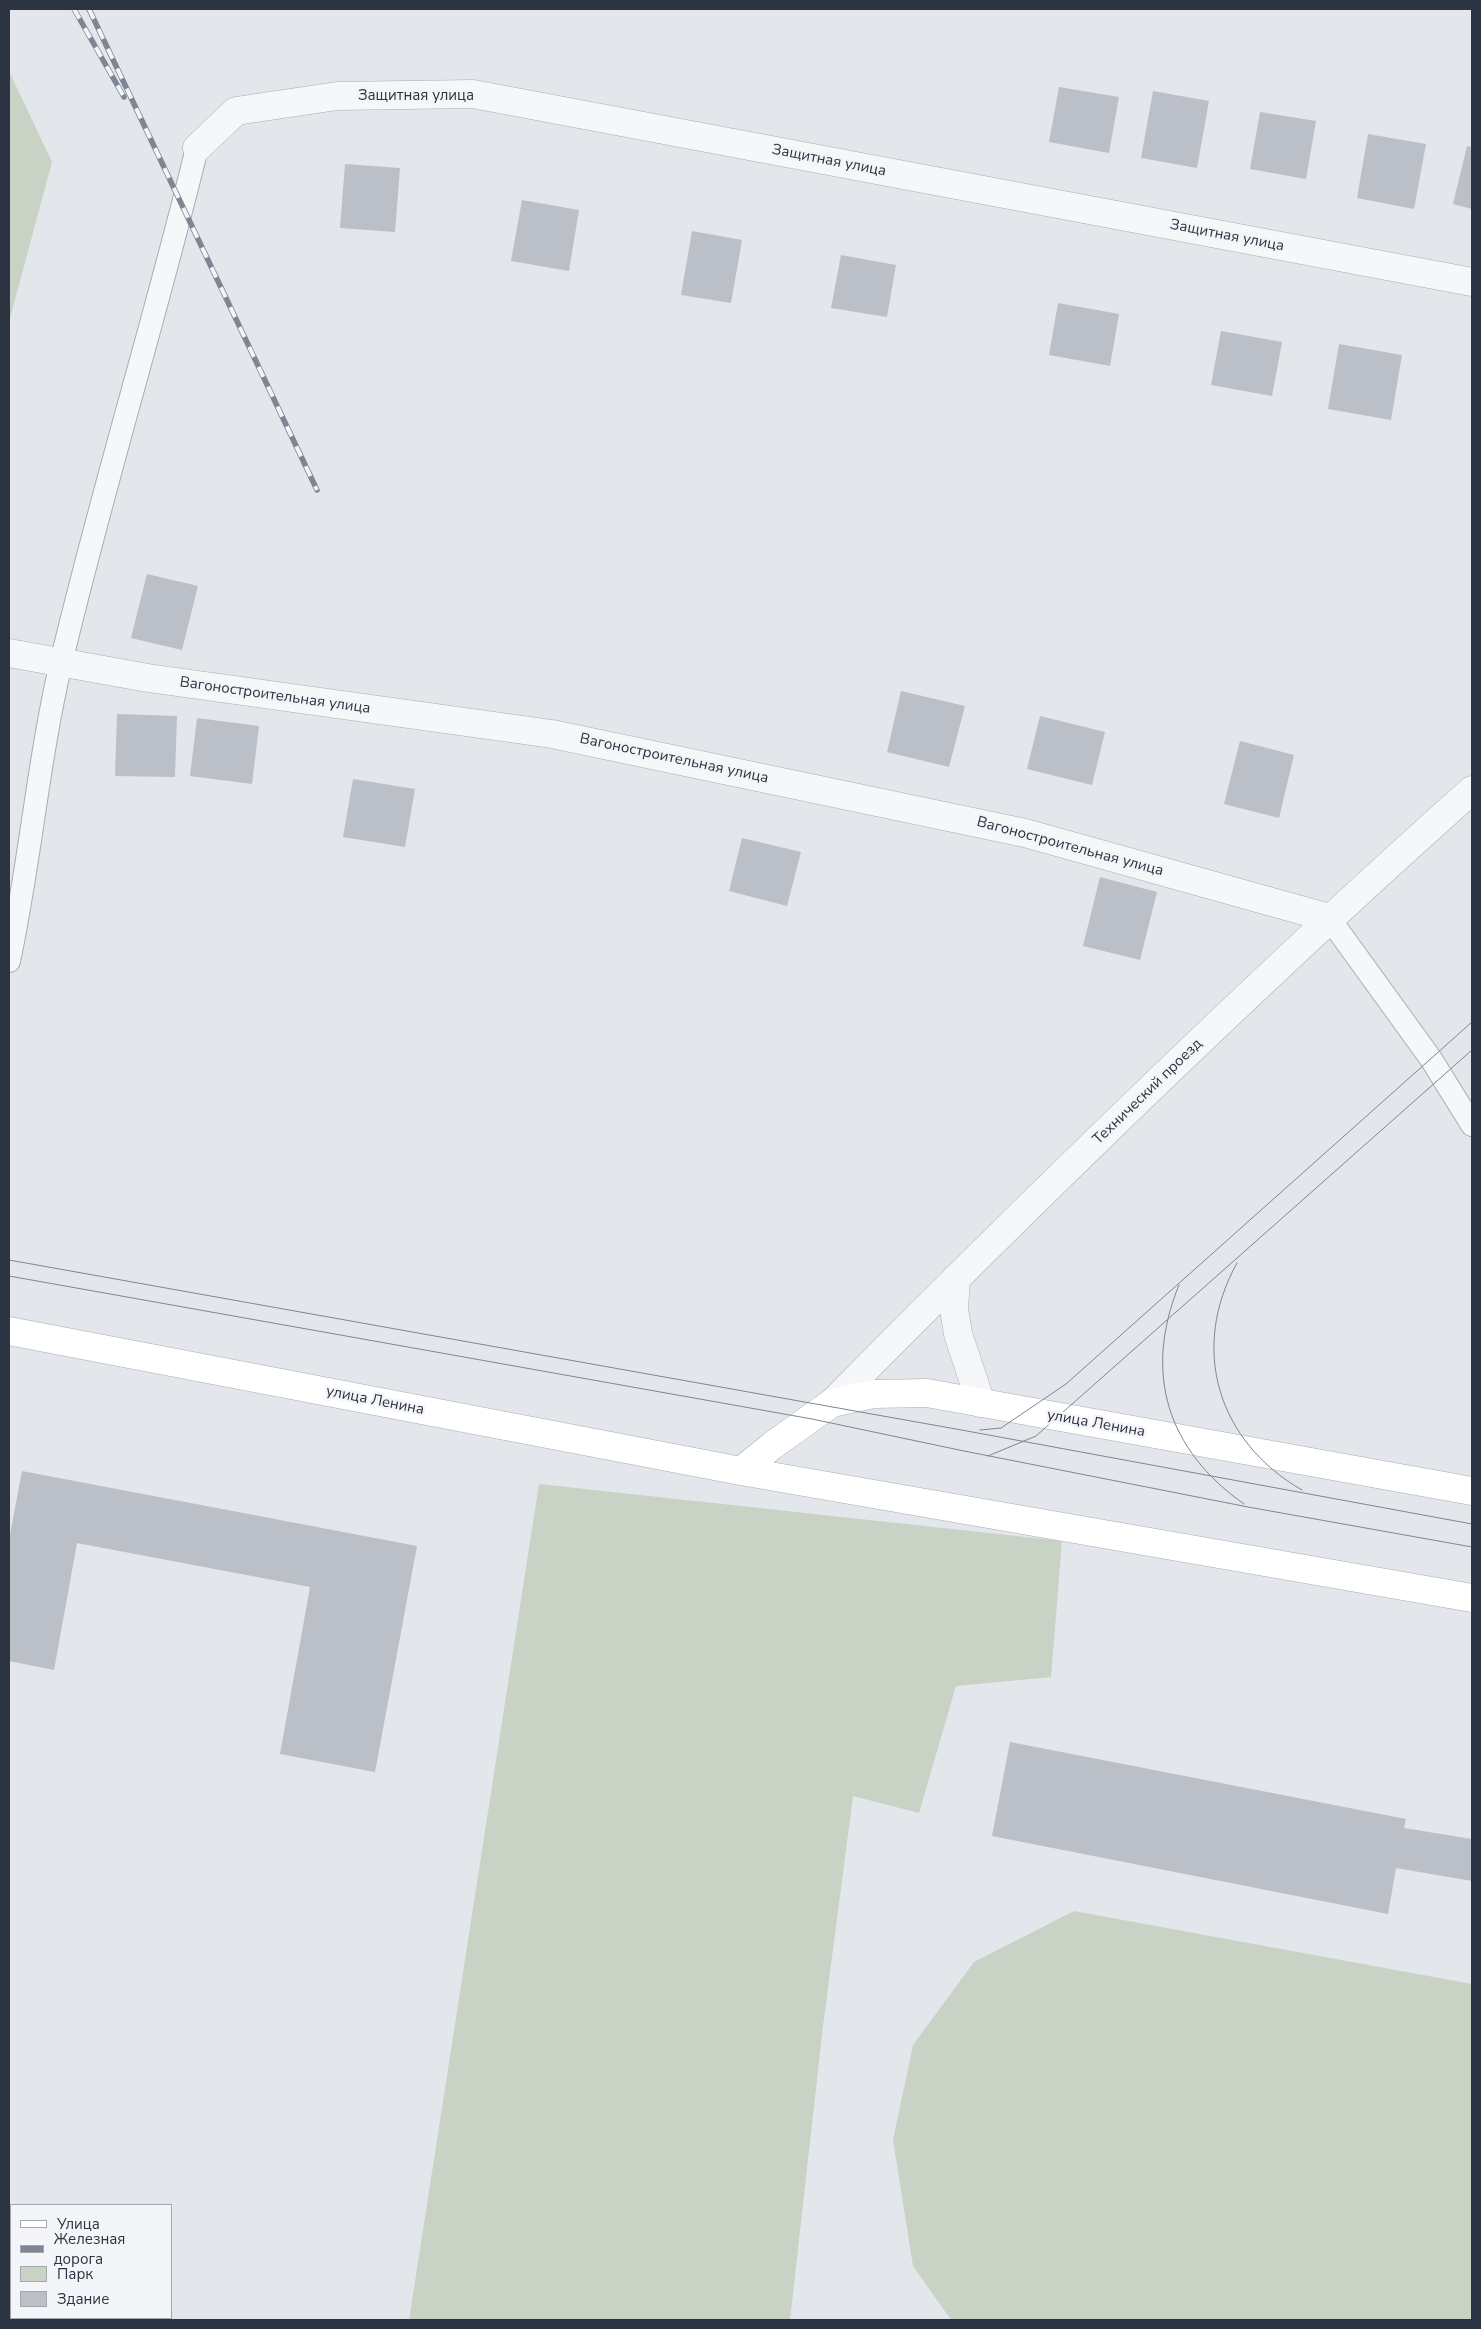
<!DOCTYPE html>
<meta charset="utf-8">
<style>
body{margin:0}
#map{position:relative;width:1481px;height:2329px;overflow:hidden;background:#e3e6ea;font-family:"Nunito Sans",sans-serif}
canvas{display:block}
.frame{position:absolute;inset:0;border:10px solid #2c3341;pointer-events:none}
.legend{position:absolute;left:10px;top:2204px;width:162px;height:115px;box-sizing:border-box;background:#f3f5f8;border:1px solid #a3a7af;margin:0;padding:6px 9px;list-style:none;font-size:15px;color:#2c3341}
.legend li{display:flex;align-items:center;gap:10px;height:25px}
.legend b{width:25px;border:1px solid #a3a7af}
</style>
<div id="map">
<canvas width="1481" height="2329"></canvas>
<div class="frame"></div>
<ul class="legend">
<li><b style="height:6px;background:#fff"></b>Улица</li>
<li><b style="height:6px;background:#7e8593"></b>Железная дорога</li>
<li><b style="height:14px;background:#c8d3c5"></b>Парк</li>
<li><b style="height:14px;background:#bbbfc7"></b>Здание</li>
</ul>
</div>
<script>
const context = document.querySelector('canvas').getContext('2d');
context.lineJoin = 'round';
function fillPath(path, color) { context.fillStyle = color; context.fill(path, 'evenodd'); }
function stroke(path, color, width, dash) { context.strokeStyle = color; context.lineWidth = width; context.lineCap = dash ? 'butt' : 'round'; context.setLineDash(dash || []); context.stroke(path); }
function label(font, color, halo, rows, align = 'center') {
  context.font = font + ' "Nunito Sans",sans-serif'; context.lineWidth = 5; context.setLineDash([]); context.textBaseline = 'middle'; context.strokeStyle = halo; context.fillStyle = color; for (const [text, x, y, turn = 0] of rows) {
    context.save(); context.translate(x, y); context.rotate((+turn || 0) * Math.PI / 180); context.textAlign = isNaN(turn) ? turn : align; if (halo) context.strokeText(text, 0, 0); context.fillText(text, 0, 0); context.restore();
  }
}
fillPath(new Path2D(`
 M9 71 52 162 9 322Z
 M539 1484 1062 1541 1051 1677 956 1686 919 1813 853 1796 823 2026 790 2320H409Z
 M1074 1911 1472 1984V2320H951L913 2266 893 2140 913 2045 974 1962Z`), '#c8d3c5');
fillPath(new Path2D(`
 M1059 87 1119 97 1109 153 1049 142Z
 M1153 91 1209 101 1197 168 1141 158Z
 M1260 112 1316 121 1306 179 1250 169Z
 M1368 134 1426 144 1414 209 1357 198Z
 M1467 146 1472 147V209L1453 204Z
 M345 164 400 168 395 232 340 228Z
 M522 200 579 210 569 271 511 261Z
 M692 231 742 240 731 303 681 295Z
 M841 255 896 265 887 317 831 308Z
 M1058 303 1119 314 1110 366 1049 355Z
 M1221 331 1282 342 1272 396 1211 385Z
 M1339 344 1402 355 1391 420 1328 409Z
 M147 574 198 586 182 650 131 638Z
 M901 691 965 706 949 767 887 752Z
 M117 714 177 716 175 777 115 776Z
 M1040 716 1105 732 1092 785 1027 769Z
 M197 718 259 726 252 784 190 776Z
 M1240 741 1294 755 1279 818 1224 804Z
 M353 779 415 789 405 847 343 837Z
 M742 838 801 852 787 906 729 891Z
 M1100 877 1157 892 1140 960 1083 946Z
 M22 1471 417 1546 375 1772 280 1754 310 1587 77 1543 54 1670 9 1661V1540Z
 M1010 1742 1406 1819 1404 1828 1472 1839V1881L1396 1868 1388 1914 992 1836Z`), '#bbbfc7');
const service = new Path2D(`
 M1329 918 1431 1059 1472 1125
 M9 961C30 863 38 761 61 663 102 490 155 320 197 148`);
const minor = new Path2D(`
 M197 148 236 111 337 96 473 94 1472 282
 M9 653 148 678 552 734 1025 833 1329 918
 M956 1278 954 1309 958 1334 981 1403
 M832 1403C1040 1193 1252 986 1472 790`);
const secondary = new Path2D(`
 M9 1331 741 1471 1472 1598
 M741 1471 773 1445 832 1403 873 1394 927 1393 1472 1491`);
stroke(service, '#a8adb4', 24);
stroke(minor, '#a8adb4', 29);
stroke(secondary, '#a8adb4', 29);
stroke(service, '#f6f7f9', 22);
stroke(minor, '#f6f7f9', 28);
stroke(secondary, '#fff', 28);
stroke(new Path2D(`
 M9 1260 967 1431 1472 1524
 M1237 1263C1189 1349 1218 1442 1302 1490
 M9 1276 812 1419 964 1451 1248 1507 1472 1547
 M1179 1285C1143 1373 1167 1450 1244 1504
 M980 1430 1001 1428 1066 1384 1472 1022
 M988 1456 1036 1436 1472 1050`), '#7e8593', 1);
const rail = new Path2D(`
 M74 9 124 97
 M89 9 317 490`);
stroke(rail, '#7e8593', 5.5);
stroke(rail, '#f3f5f8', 4, [11]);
label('15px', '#2c3341', '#f3f5f8', [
 ["Защитная улица",416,96],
 ["Защитная улица",829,161,11],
 ["Защитная улица",1227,236,11],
 ["Вагоностроительная улица",275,696,8],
 ["Вагоностроительная улица",674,759,12],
 ["Вагоностроительная улица",1070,847,15],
 ["Технический проезд",1148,1092,-44],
 ["улица Ленина",375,1401,11],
 ["улица Ленина",1096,1424,10]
]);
</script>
